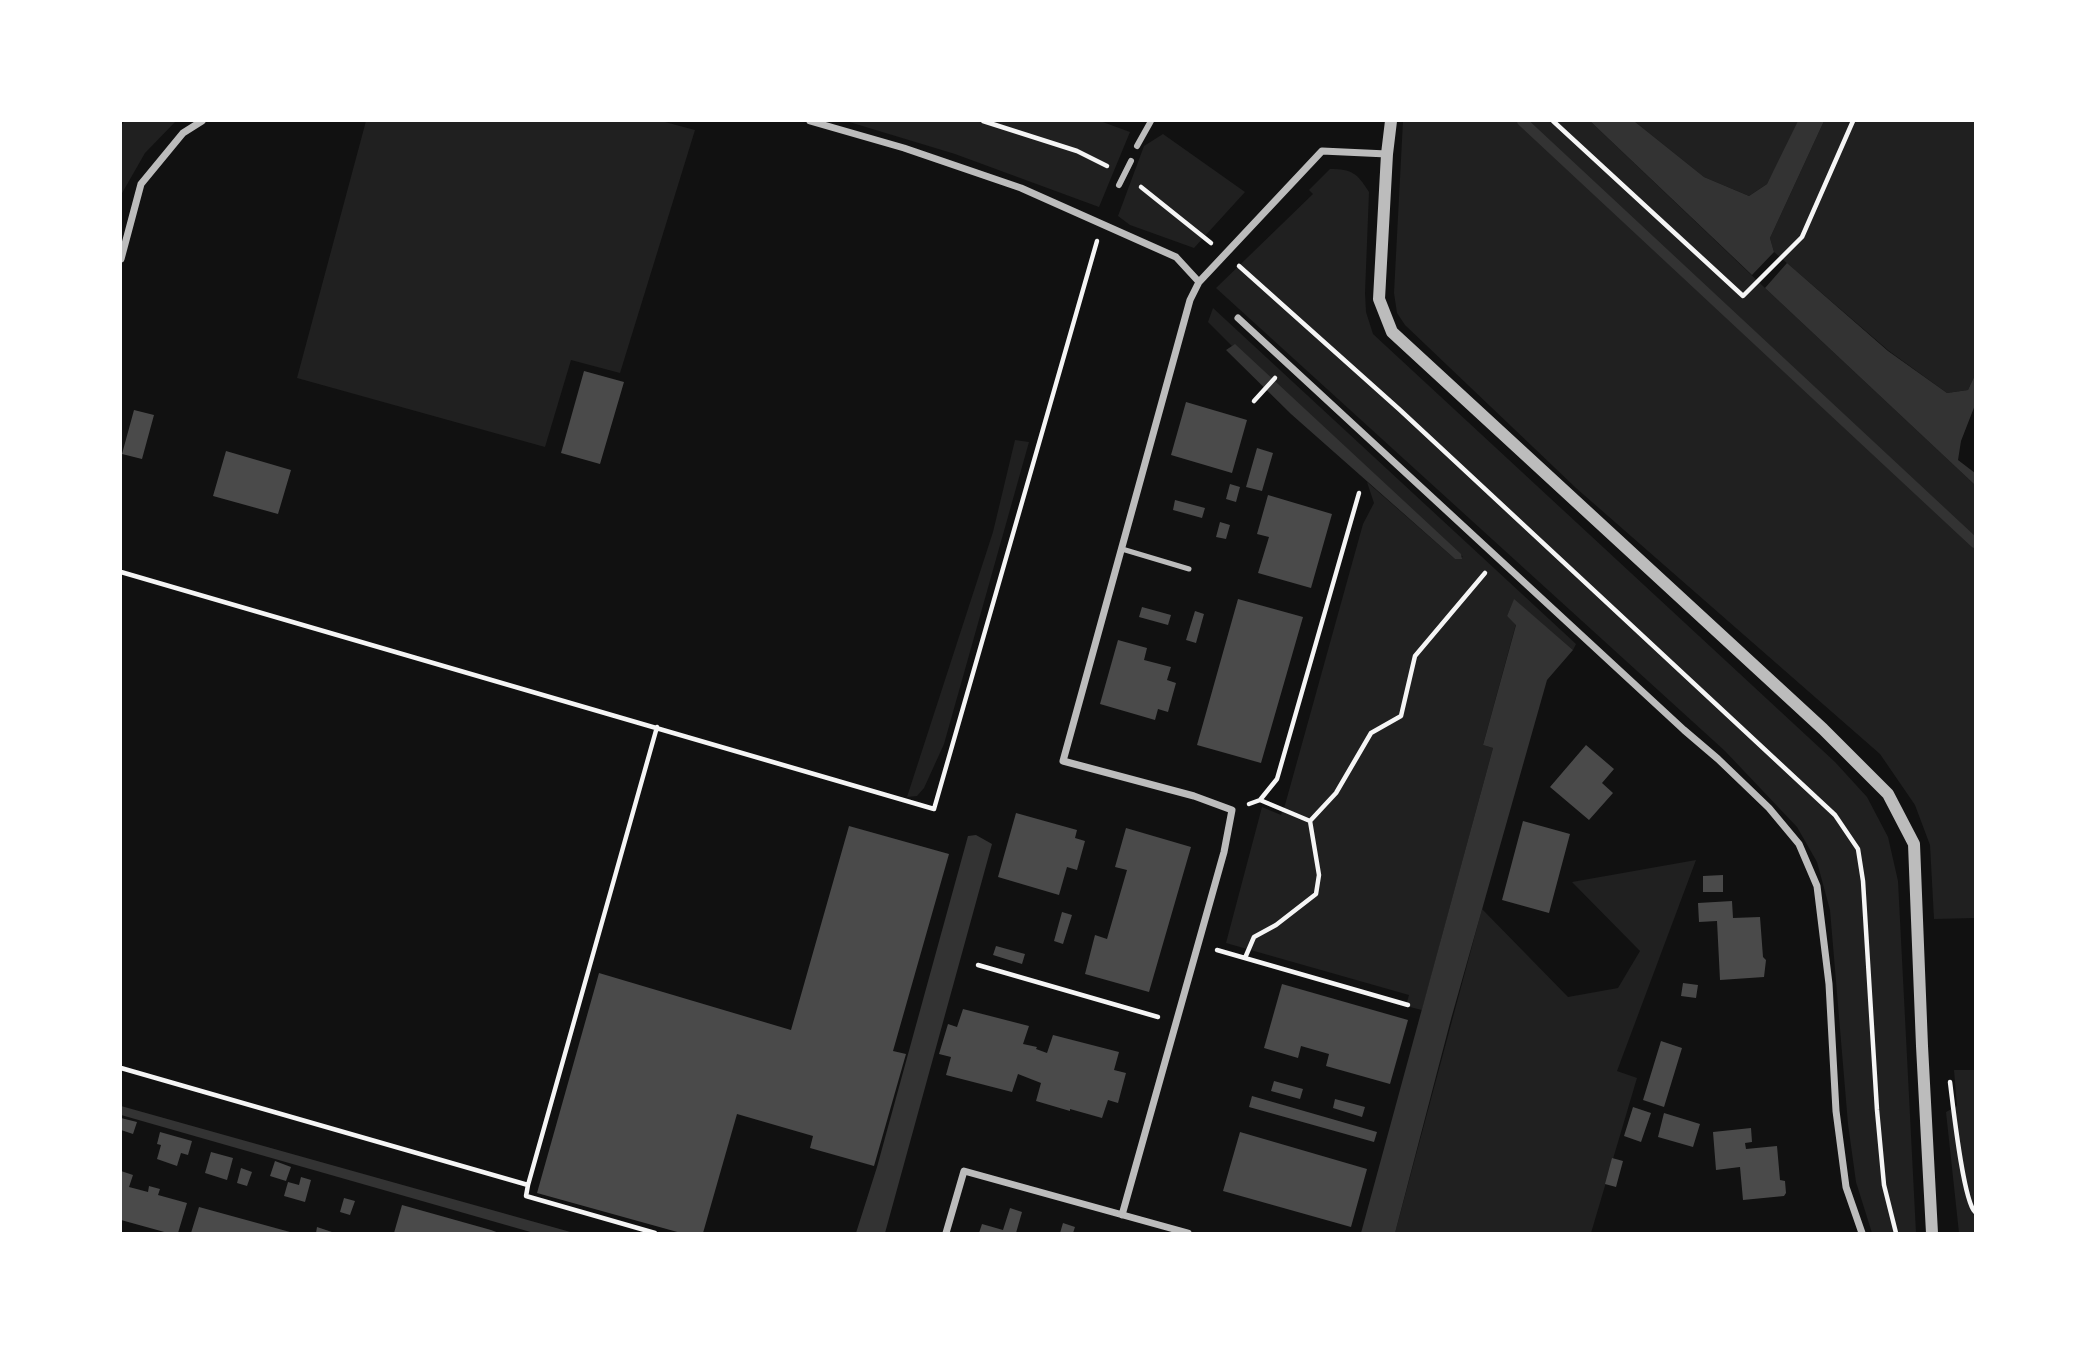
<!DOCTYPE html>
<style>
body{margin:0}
#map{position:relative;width:2096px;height:1354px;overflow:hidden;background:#111;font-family:Signika,sans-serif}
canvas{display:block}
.frame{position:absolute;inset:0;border:122px solid #fff;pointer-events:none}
</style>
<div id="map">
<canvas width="2096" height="1354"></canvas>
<div class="frame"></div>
</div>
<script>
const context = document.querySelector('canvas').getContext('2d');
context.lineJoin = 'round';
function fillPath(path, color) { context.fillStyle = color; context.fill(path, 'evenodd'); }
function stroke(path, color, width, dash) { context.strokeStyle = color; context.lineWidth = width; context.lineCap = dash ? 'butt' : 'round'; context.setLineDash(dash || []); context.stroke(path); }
fillPath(new Path2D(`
 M125 121H176L145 153 121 195V126Z
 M366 121H661L695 130 620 373 571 360 545 447 297 378Z
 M846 121H1100L1130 132 1099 207 955 154Z
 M1403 121H1590L1765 288 1975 485V918L1934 919 1930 845 1915 805 1880 754 1576 488 1405 325 1397 313 1394 293Z
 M1634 121H1798L1799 123 1767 184 1749 196 1704 177Z
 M1824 121H1975V375L1968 390 1947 393 1889 351 1774 252 1770 238Z
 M1163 134 1245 192 1194 248 1130 225 1118 216 1144 146Z
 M1330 169C1352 169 1357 173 1369 192L1365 293 1366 312 1373 334 1835 762 1867 797 1888 837 1898 881 1916 1233H1872L1856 1182 1848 1124 1830 910 1817 862 1797 827 1725 751 1216 288 1313 194 1309 190Z
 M1213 308 1576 644 1573 650 1514 600 1507 616 1516 624 1483 745 1493 748 1422 1010 1406 1006 1409 995 1226 943 1262 807 1281 815 1285 805 1363 524 1374 503 1367 482 1455 559 1463 557 1235 345 1232 346 1208 322Z
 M1015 440 1029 442 944 744 924 788 917 796 907 797 993 532Z
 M1696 860 1617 1071 1637 1078 1591 1233H1395L1482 909 1568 997 1618 988 1640 951 1572 882Z
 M1954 1070H1975V1233H1959L1946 1112 1957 1106Z`), '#202020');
fillPath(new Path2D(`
 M1590 121H1634L1704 177 1749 196 1767 184 1798 121H1824L1770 238 1774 252 1752 275Z
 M1787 263 1888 351 1947 393 1968 390 1975 375V405L1961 441 1958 460 1975 473V485L1765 288Z
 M1235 344 1461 554 1462 559H1455L1291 414 1226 350Z
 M1514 599 1573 650 1547 680 1451 1019 1395 1233H1361L1493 748 1483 745 1516 625 1507 616Z
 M976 835 992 844 885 1233H856L877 1167 968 836Z
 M121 1106 574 1233H534L121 1115Z`), '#333');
stroke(new Path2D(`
 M1522 121 1975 543`), '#333', 10);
fillPath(new Path2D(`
 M584 371 624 382 600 464 561 453Z
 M1186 402 1247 420 1232 473 1171 455Z
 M134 410 154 415 142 459 122 454Z
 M1257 448 1273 453 1262 491 1246 487Z
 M226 451 291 470 278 514 213 496Z
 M1230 484 1240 487 1236 502 1226 499Z
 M1268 495 1332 514 1311 588 1258 573 1269 537 1257 534Z
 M1175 500 1205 508 1202 518 1173 510Z
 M1220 522 1230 525 1226 539 1216 537Z
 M1238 599 1303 617 1261 763 1197 745Z
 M1142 607 1171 615 1168 625 1139 617Z
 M1195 611 1204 614 1196 643 1186 640Z
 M1118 640 1147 648 1144 660 1171 667 1167 680 1176 683 1168 712 1158 709 1155 720 1100 704Z
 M1586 745 1614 769 1602 783 1613 793 1589 820 1550 787Z
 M1016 813 1077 830 1075 838 1085 841 1077 870 1067 867 1059 895 998 877Z
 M1523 821 1570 834 1549 913 1502 900Z
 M849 826 949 854 893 1051 906 1054 874 1166 810 1148 813 1136 737 1114 703 1233H681L537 1193 599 973 791 1030Z
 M1126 828 1191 847 1149 992 1085 974 1095 935 1107 939 1127 870 1115 867Z
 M1723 875V892H1703V876Z
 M1732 901 1733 918 1760 917 1763 957 1766 960 1764 977 1720 980 1717 921 1699 922 1698 903Z
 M1062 912 1072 915 1063 944 1054 941Z
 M996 946 1025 954 1022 964 993 955Z
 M1683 983 1698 985 1696 998 1681 996Z
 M1282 984 1408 1020 1390 1084 1326 1066 1329 1054 1301 1046 1298 1058 1264 1048Z
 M963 1009 1029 1026 1023 1044 1037 1047 1036 1049 1047 1053 1053 1035 1119 1052 1114 1070 1126 1073 1118 1103 1108 1100 1102 1118 1070 1109V1111L1036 1101 1041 1083 1018 1074 1012 1092 946 1075 951 1057 939 1054 948 1024 957 1027Z
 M1661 1041 1682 1048 1664 1107 1643 1100Z
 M1274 1081 1303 1089 1300 1099 1271 1091Z
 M1252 1096 1377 1132 1374 1142 1249 1107Z
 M1335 1099 1365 1107 1362 1117 1333 1108Z
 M1633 1107 1651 1113 1641 1142 1624 1136Z
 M1664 1113 1700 1124 1693 1147 1658 1137Z
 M121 1118 137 1122 133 1134 121 1130Z
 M1751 1128 1752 1142 1745 1143 1746 1149 1777 1146 1780 1180 1785 1181 1786 1193 1784 1196 1743 1200 1740 1167 1716 1170 1713 1132Z
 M160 1132 192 1141 188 1155 181 1153 177 1166 157 1159 161 1145 157 1144Z
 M1240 1132 1367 1169 1351 1227 1223 1191Z
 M211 1152 233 1158 227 1180 205 1173Z
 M1612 1158 1623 1161 1616 1187 1605 1184Z
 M275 1161 291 1167 286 1181 270 1176Z
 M241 1168 252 1172 247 1186 237 1183Z
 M121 1171 133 1175 129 1187 148 1192 149 1186 160 1189 158 1195 187 1203 178 1233H168L121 1220Z
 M301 1177 311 1180 305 1202 284 1196 288 1182 299 1185Z
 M344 1198 355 1201 350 1215 340 1212Z
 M402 1205 491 1230 499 1233H394Z
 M199 1207 290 1232 289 1233H191Z
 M1010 1208 1022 1212 1016 1233H979L982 1224 1003 1230Z
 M1063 1223 1075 1227 1073 1233H1060Z
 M317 1227 335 1233H316Z`), '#4a4a4a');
stroke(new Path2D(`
 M983 121 1077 151 1107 166
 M1553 121 1743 296 1802 237 1853 121
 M1141 187 1211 243
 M1239 266 1400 410 1835 815 1858 849 1863 881 1877 1110 1884 1185 1896 1233
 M1254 401 1275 378
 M121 572 934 809 1097 241
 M1260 800 1310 821 1336 793 1371 733 1401 716 1415 656 1485 573
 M1249 804 1260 800 1277 779 1359 493
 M1217 950 1408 1005
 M1245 958 1254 937 1276 925 1316 894 1319 875 1310 821
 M978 965 1158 1017
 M121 1068 528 1185 526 1196 655 1233
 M1950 1082C1953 1105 1963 1200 1975 1212
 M528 1185 657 727`), '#f5f5f5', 4.5);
stroke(new Path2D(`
 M1122 549 1189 569`), '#bcbcbc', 5);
stroke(new Path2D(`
 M1137 146 1151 121
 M1119 185 1131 161`), '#bcbcbc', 6);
stroke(new Path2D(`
 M810 121 904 148 1021 188 1176 257 1199 282
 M121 259 141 184 183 133 202 121
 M1238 318 1684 730 1718 759 1769 808 1799 844 1817 886 1829 984 1836 1111 1846 1187 1862 1233
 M1122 1215 1224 852 1232 810 1194 796 1063 761 1190 300 1199 282 1322 151 1387 154
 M946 1233 964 1171 1188 1233`), '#bcbcbc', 7);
stroke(new Path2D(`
 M1391 121 1387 154 1379 299 1392 332 1823 729 1888 794 1914 844 1922 1046 1932 1233`), '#bcbcbc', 12);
</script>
